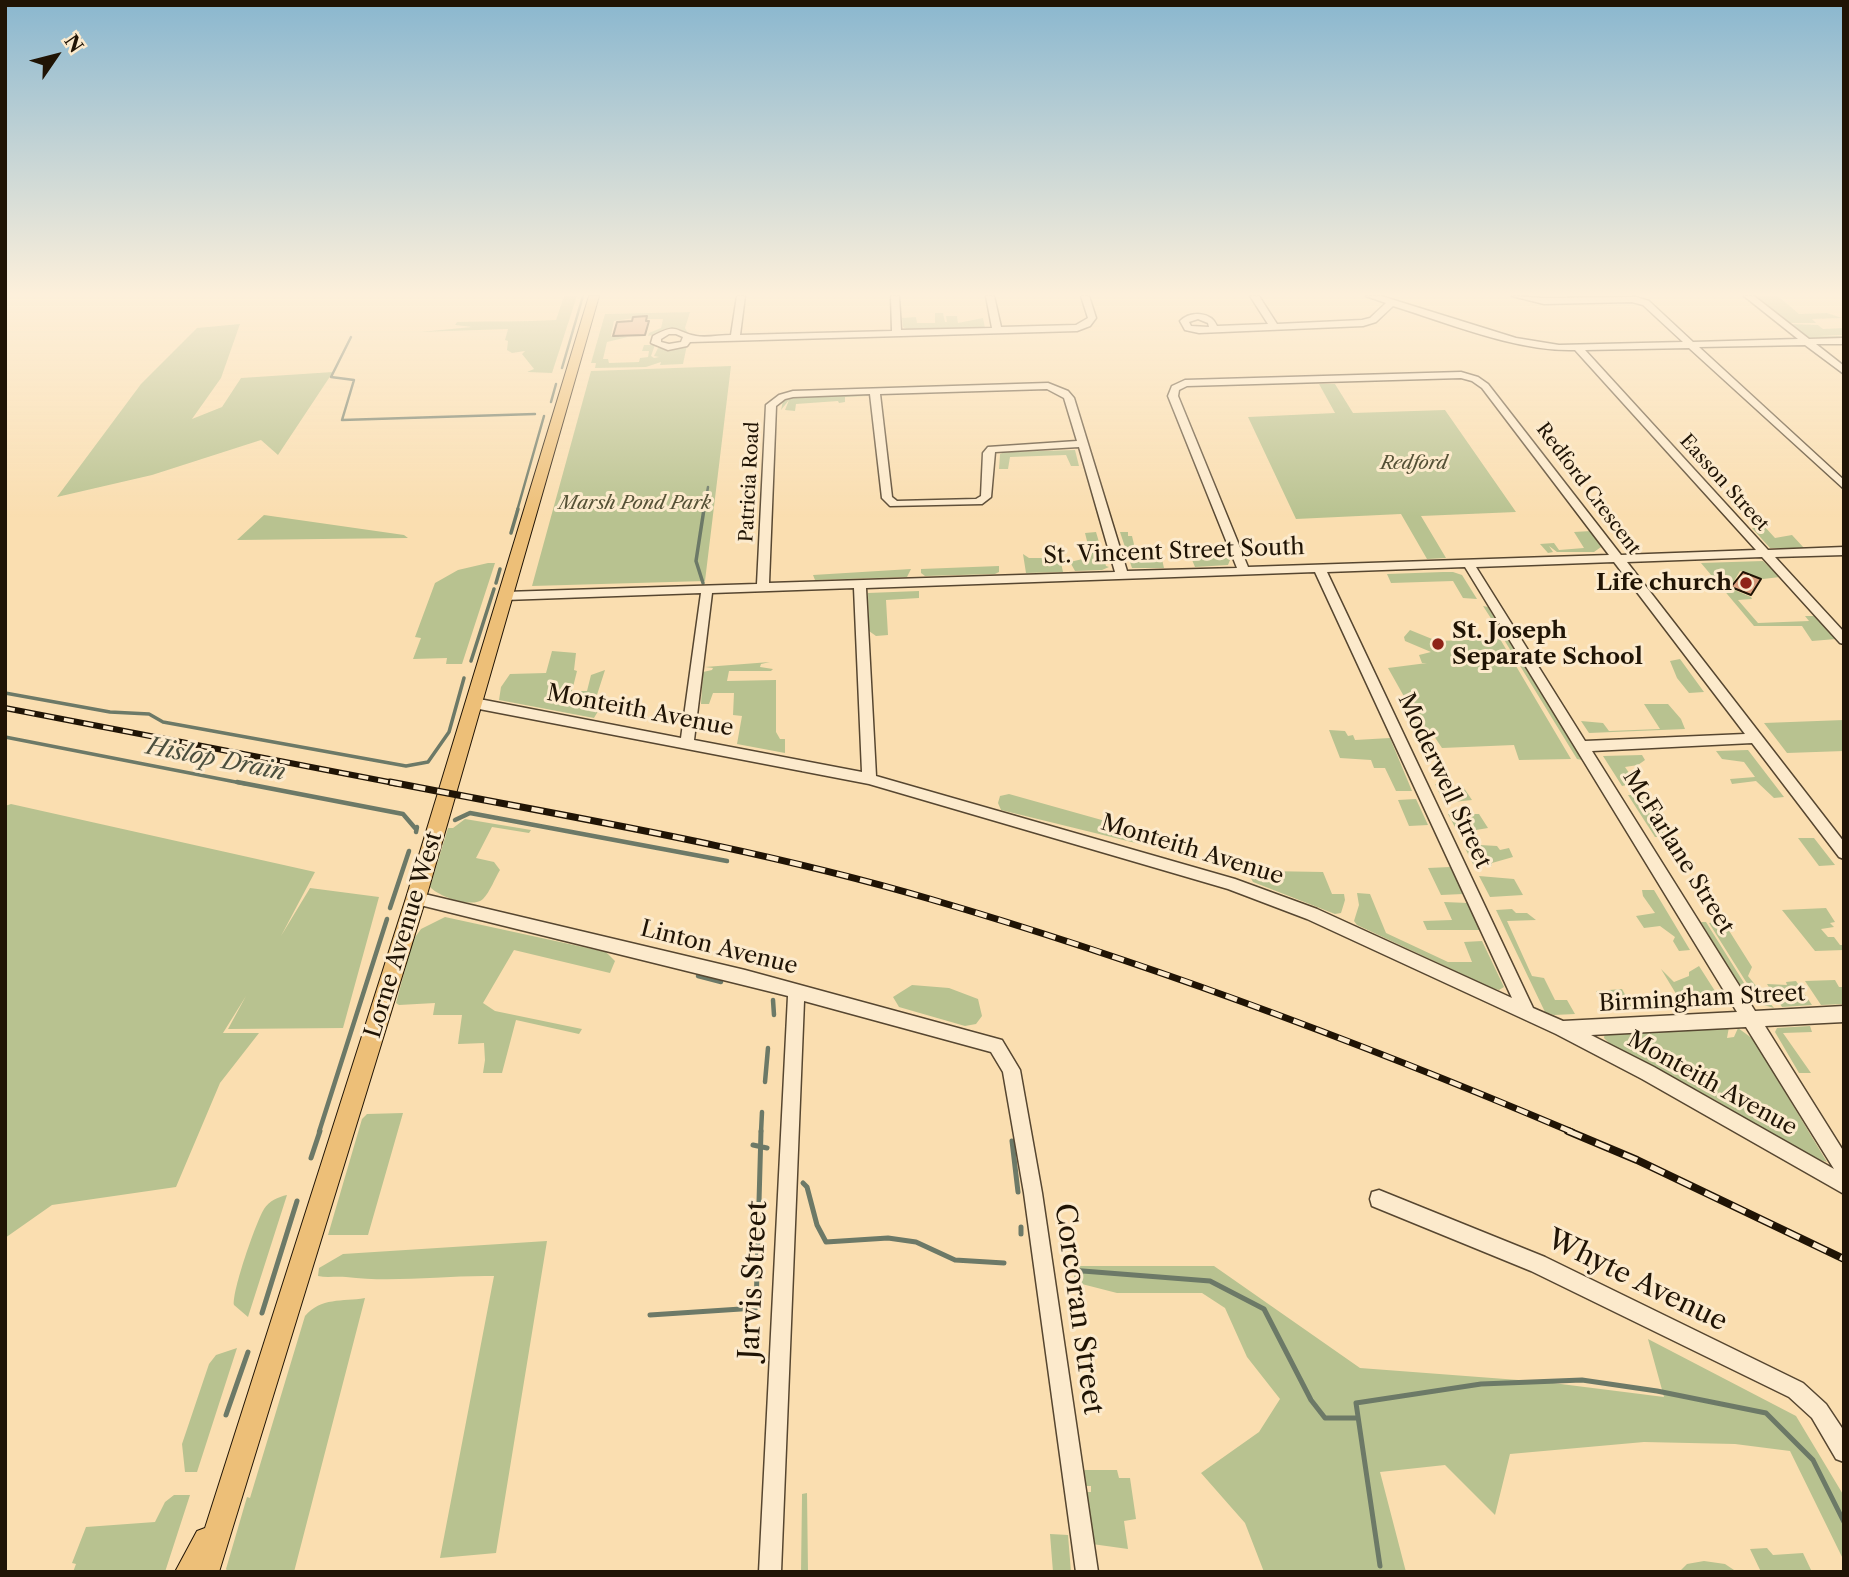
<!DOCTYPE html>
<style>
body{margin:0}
#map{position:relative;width:1849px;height:1577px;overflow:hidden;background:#fadeb0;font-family:"Libre Caslon Text",serif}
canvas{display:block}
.frame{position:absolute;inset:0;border:7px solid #201405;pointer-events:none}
.north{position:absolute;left:21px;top:21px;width:70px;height:70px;-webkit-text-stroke:5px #fceacc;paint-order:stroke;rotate:55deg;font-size:19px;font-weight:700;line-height:28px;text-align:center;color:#201405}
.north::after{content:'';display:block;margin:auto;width:24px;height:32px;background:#201405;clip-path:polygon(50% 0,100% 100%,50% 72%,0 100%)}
</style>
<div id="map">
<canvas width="1849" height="1577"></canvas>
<div class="frame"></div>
<div class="north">N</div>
</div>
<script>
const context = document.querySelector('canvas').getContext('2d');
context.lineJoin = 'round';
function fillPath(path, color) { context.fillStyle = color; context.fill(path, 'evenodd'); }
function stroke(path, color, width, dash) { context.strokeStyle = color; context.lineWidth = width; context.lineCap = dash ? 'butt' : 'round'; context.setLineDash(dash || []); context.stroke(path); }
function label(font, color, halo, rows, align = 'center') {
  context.font = font + ' "Libre Caslon Text",serif'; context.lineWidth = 6; context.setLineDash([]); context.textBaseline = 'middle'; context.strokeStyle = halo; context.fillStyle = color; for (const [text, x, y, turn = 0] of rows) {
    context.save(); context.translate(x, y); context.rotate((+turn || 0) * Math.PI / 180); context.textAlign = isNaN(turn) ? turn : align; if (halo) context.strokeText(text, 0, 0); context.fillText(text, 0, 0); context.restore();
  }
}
fillPath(new Path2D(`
 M564 296H577L552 373 527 372 534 369 522 354 525 351 512 353 507 350 508 341 505 340 508 329 420 332 472 327 455 325 457 322C493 321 523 322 556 320Z
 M1755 296H1778L1799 314 1827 313 1842 318 1812 319 1816 323H1787Z
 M690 312 685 328 688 333 675 330 648 336 649 333 661 328 663 319H647L648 316 614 321 611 336 628 337 607 342 603 359H608L609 363 639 362 640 358 648 357 649 351H642L644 345H655L651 356 654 358 659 357 654 356 658 348H673L687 345 683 364 660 365 661 362 646 367 595 368 596 363H591L605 314Z
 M935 313H943L945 322H947L946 316H957L958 323 983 318 985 328 909 330 903 327 902 318 916 317 917 323H935Z
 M240 324 221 378 192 419 222 407 241 378 333 372 278 455 261 440 152 475 57 497 141 384 197 328Z
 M1788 324 1818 325 1823 329 1844 328V335L1818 336H1844V339L1807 338Z
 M731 366 705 581 532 586 591 371Z
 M1319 384H1335L1353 413 1445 410 1516 512 1421 516 1446 558 1427 559 1401 514 1296 519 1248 417 1335 413Z
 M862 395 868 396 845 397V402L839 403 838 401 796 404 795 411 785 410 789 400 781 410 783 401 794 397Z
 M1075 450 1079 466H1071L1066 455 1010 457 1008 469H999L1000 454 1005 452Z
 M264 515 404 535 408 538 237 540Z
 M1765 527 1775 538 1792 535 1804 548H1770L1752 528Z
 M1591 531 1601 547 1594 552H1557L1549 546 1553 552 1548 553 1540 544 1554 543 1559 550 1584 548 1574 532Z
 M1096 532 1106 566 1109 567 1102 570 1075 571 1070 562 1091 557 1085 533Z
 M1120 532H1128V536H1132L1137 557 1161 555 1164 568H1132Z
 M1219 544 1223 556 1230 560 1228 565 1195 567 1190 555 1210 554 1208 545Z
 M1023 554 1029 558H1060L1063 572 1026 573Z
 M1763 561 1780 577 1763 579 1740 571 1730 588 1751 597 1752 599 1738 600 1758 623 1809 621 1805 616H1815L1836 639 1812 641 1802 626H1754L1701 563Z
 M488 563H495L462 664H446L447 658 413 659 421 638 415 637 435 583 458 570Z
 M999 566V572L995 574 925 576 921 573V569Z
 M911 569 907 577 815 580 813 575Z
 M1443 572H1453L1462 575 1477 599 1463 598 1453 581 1391 583 1387 574Z
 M919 591V598L886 600 888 635 876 636 869 631 868 593Z
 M1483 606 1488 607 1582 760 1577 759 1503 638 1506 637H1503Z
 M1410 630 1437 641 1500 639 1571 759 1519 760 1514 745 1442 748 1430 730 1414 728 1399 702 1406 700 1388 668 1427 663H1422L1419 655 1431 652 1405 641 1404 637Z
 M552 651 576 653 574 670 577 671 572 691H587L591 675 605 670 596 698 600 708 594 718 499 700 501 687 510 674 546 673Z
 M1680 659 1704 692 1689 693 1677 678 1670 661Z
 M770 662 761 664 760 667 773 669 771 671H729L727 681 776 680V732L780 739H785V753L737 744 742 716 733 715 734 693H713L709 704H701L703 672 712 670 713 668 705 667Z
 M1644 704H1668L1681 719 1685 729 1589 733 1581 721 1603 723 1609 731 1660 729Z
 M1844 720V751L1787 753 1764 723Z
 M1329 730 1345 731 1348 736 1353 735 1355 740 1390 738 1412 791H1396L1385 768H1374L1371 760 1340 758Z
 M1748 750 1784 797 1774 798 1756 781 1732 784 1730 779 1755 777 1744 762 1722 759 1716 751Z
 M1642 755 1645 760 1638 765 1625 767 1636 783 1622 786 1603 756Z
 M1450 784 1453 786 1462 785 1472 800 1444 803 1435 784Z
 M1009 794 1141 831 1147 837 1148 846 1001 810 998 803 1000 796Z
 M1628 795H1642L1663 825 1661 828 1665 837H1655Z
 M1416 799 1428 825 1409 826 1398 800Z
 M11 804 315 872 281 936 310 888 379 897 343 1028 228 1029 246 996 223 1033H259L220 1083 176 1187 52 1205 5 1238V806Z
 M1448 814H1479L1488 828 1458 833Z
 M465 819 531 830 529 833 492 827 476 858 494 862 500 870C495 878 490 892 483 899 472 909 438 896 430 887L448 828H453Z
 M1798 838H1814L1835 865 1819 866Z
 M1463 844 1497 846 1500 850 1509 848 1513 857 1492 863V866H1474Z
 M1249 862 1267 871 1323 872 1332 894H1344L1345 900 1341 913 1335 914 1253 882 1243 864Z
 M1450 867 1463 894 1441 895 1428 868Z
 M1479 876 1514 879 1523 895 1490 897Z
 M1642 890H1654L1690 950 1679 951 1673 941 1675 937 1660 926 1644 928 1636 916 1655 913 1643 896Z
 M1357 893 1370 894 1386 933 1448 962H1472L1464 942 1482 941 1504 987 1499 990 1492 988 1357 925 1354 921 1359 905Z
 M1444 902 1468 903 1480 930H1427L1423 921 1452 920Z
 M1826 908 1835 922 1830 923 1834 927 1821 929 1828 937H1834L1840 945H1844V950L1815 951 1782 910Z
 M1512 909 1516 913H1527L1536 920 1507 921 1532 976 1544 978 1555 1000H1567L1575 1014 1554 1015 1545 1012 1496 910Z
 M445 917 606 952 615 961 610 973 514 950 483 1003 495 1011 582 1029 579 1034 516 1020 502 1073H483L485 1060 484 1043 458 1044 462 1015H433L435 1003 399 1005 396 1003 413 940 421 929Z
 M1723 921 1752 967 1748 976 1774 1008 1760 1004 1709 923Z
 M1701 922H1706L1754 999 1752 1001 1743 992Z
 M1699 966 1722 1002 1719 1007 1677 1008 1674 1005 1678 997 1661 969 1674 982 1689 976V972Z
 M1835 980 1839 987H1844V1004L1821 1005 1805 981Z
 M1796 981 1812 1005 1782 1007 1767 984 1787 985 1786 982Z
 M912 985 949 988 978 999 982 1016 976 1024 965 1026 899 1007 893 997Z
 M1622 989 1634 1011 1608 1012 1596 991Z
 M1810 1026 1812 1032 1783 1033 1811 1073H1799L1775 1032 1777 1028Z
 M1729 1027 1727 1038 1734 1037 1738 1028 1753 1039 1827 1162 1810 1157 1717 1101 1612 1046 1604 1038 1605 1032Z
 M403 1113 368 1235H328L362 1119 367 1114Z
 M287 1195 248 1317 234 1305C232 1291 256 1222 264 1209 269 1201 278 1197 287 1195Z
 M547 1241 496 1553 440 1558 494 1276C444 1275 395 1283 346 1277 336 1276 327 1278 318 1276L319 1268 343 1254Z
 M1074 1266H1214L1360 1368 1545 1382 1664 1397 1648 1339 1796 1416 1844 1496V1561L1790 1451 1735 1444 1644 1442 1510 1454 1495 1515 1445 1465 1380 1472 1406 1572H1264L1245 1523 1201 1473 1259 1432 1280 1399 1247 1357 1225 1308 1202 1293H1117L1074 1282Z
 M365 1298 294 1572H228L226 1569 247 1497 250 1498 305 1316C321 1297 342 1302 365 1298Z
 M237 1348 197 1472H185L182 1444 209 1364 216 1355Z
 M1085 1470H1117L1119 1478H1130L1136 1519 1124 1521 1128 1549 1092 1544 1086 1492H1091V1486H1084L1083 1472Z
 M807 1493 808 1572H801L802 1498V1494Z
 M174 1495H190L165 1572H73L76 1564 72 1563 86 1527 155 1522 165 1502Z
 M1050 1534 1068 1535 1071 1572H1053Z
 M1767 1548 1773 1555 1803 1553 1812 1572H1761L1750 1549Z
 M1704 1561 1725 1564 1737 1572H1679L1687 1564Z`), '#b8c290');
stroke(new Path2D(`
 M351 337 331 377 354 380 342 420 535 414
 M562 368 583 296
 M551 402 556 384
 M517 511 544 416
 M704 511 708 487`), '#6c7967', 2.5);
stroke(new Path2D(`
 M511 533 518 509
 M496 583 500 569
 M703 583 696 561 704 509
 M471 661 494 589
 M5 693 110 712 149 714 163 722 406 766 428 762 449 732 464 678
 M5 737 246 784`), '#6c7967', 3.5);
stroke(new Path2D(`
 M237 782 403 814 415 828
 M455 820 470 813 727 861
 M416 832 417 827
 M390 908 409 851
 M698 976 721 982
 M773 1000 774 1015
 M765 1082 768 1048
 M319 1132 387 919
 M761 1132 762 1112`), '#6c7967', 4.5);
stroke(new Path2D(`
 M1012 1141 1018 1192
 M753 1145 767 1148
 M311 1158 320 1131
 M803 1183 807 1187 817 1225 826 1242 888 1238 916 1242 955 1260 1004 1263
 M1021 1227V1234
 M1070 1270 1210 1281 1264 1309 1311 1400 1325 1418H1358
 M262 1313 297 1201
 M650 1315 756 1308 761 1131
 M226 1415 248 1352
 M1380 1566 1356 1403 1481 1384 1582 1380 1657 1391 1766 1413 1813 1460 1844 1522`), '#6c7967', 5);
const building = new Path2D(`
 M647 316 646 321H649L645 335 613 336 617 322 632 321 633 317Z
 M1743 572 1761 579 1751 595 1731 587Z`);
fillPath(building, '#da9d7e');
stroke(building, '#201405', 2);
const minor = new Path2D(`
 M737 296H745L740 335 892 331 891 296H899L901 330 992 328 986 296H994L1001 327 1076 325 1088 318 1081 296H1089L1096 318 1090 326 1077 331 690 342 687 346 668 350 651 343 653 336C679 322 674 332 696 336 706 338 720 335 731 335ZM669 334H676L683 337 681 342 669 344 661 342V339Z
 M1250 296H1259L1277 324 1362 320 1370 318 1386 303 1366 296H1381L1516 338 1559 345 1683 342 1643 305 1632 302 1544 304 1512 296 1544 298 1636 297 1649 301 1693 342 1798 339 1744 296H1754L1809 339 1844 338V344H1816L1844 366V374L1805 345 1699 347 1844 480V489L1689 348 1585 350 1768 550 1844 547V555L1775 557 1844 632V644L1840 643 1762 557 1627 562 1844 842V859L1839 857 1752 743 1592 751 1755 1011 1844 1006V1022L1765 1026 1844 1152V1194L1642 1079 1556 1034 1307 919 1228 889 869 784 474 708 467 703 474 698 681 738 701 593 505 600 499 596 505 592 757 584 766 405 779 395 793 391 1048 383 1068 391 1074 398 1127 571 1237 568 1168 396 1172 386 1185 380 1461 372 1478 377 1488 384 1621 555 1756 550 1575 350C1518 352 1448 323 1393 306L1376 322 1363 326 1199 333 1185 330 1180 321C1190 311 1211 311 1217 326L1268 324ZM1198 319 1208 323 1209 327 1191 326 1189 322ZM1461 378 1472 381 1482 388 1609 555 1248 567 1178 396 1179 390 1187 386ZM1047 389 1064 398 1077 441 988 447 983 453 981 496 976 499 897 501 892 497 880 394ZM870 394 882 498 890 506 982 504 991 497 995 452 1079 447 1115 572 769 583 776 406 785 399 793 397ZM1614 562 1745 734 1585 741 1476 567ZM1465 567 1737 1012 1563 1021 1533 1008 1327 572ZM1315 572 1512 998 1317 909 1235 879 876 776 866 588ZM854 588 862 772 694 740 712 593ZM1746 1027 1834 1169 1654 1067 1591 1035Z
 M416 892 745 970 1002 1040 1020 1070 1042 1193 1098 1572H1076L1024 1193 1003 1072 991 1052 804 1001 781 1572H759L788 996 416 904 411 903 408 898 411 893Z
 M1379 1190 1545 1257 1803 1383 1826 1404 1844 1431V1462L1836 1459 1812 1418 1789 1397 1531 1271 1372 1206 1370 1199 1372 1192Z`);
const major = new Path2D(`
 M589 296H599L426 898 219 1572H175L197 1531 205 1528 406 898Z`);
stroke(minor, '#564630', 3);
stroke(major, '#201405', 2);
fillPath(minor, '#fceacc');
fillPath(major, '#edbf78');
const railFar2 = new Path2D(`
 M5 708 399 784`);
const railFar1 = new Path2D(`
 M390 782C570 817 753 847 930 899 1149 963 1362 1043 1572 1132`);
const rail = new Path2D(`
 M1568 1131 1637 1160 1844 1259`);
stroke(railFar2, '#201405', 6);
stroke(railFar1, '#201405', 7);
stroke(rail, '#201405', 8);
stroke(railFar2, '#fceacc', 3.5, [10]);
stroke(railFar1, '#fceacc', 4.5, [12]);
stroke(rail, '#fceacc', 5, [15]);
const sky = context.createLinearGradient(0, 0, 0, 517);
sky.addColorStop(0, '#8ab7cf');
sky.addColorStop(0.57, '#fdf0db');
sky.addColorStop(1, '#fdf0db00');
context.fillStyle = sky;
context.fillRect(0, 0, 1849, 517);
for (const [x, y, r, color] of [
 [1746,583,7,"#8f2418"],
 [1438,644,7,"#8f2418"]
]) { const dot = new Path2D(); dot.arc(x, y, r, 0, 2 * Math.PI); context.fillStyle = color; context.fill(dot); stroke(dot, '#fceacc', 2.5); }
label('italic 19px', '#555136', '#fceacc', [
 ["Redford",1414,464],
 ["Marsh Pond Park",635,504]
]);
label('19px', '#201405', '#fceacc', [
 ["Patricia Road",750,482,-87],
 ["Easson Street",1724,483,48],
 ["Redford Crescent",1588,489,53]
]);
label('23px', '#201405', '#fceacc', [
 ["St. Vincent Street South",1174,552,-2],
 ["Monteith Avenue",640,711,11],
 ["Moderwell Street",1444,781,65],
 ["Monteith Avenue",1192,850,17],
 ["McFarlane Street",1678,852,58],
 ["Lorne Avenue West",404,935,-73],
 ["Linton Avenue",719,948,14],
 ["Birmingham Street",1702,999,-3],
 ["Monteith Avenue",1712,1084,29]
]);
label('bold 23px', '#201405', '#fceacc', [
 ["Life church",1732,583],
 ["St. Joseph",1452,631,"left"],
 ["Separate School",1452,657,"left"]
], 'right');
label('italic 24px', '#4c4f3e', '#fceacc', [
 ["Hislop Drain",216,760,11]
]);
label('28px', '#201405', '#fceacc', [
 ["Jarvis Street",754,1280,-87],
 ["Whyte Avenue",1637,1281,26],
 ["Corcoran Street",1078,1309,82]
]);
</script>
